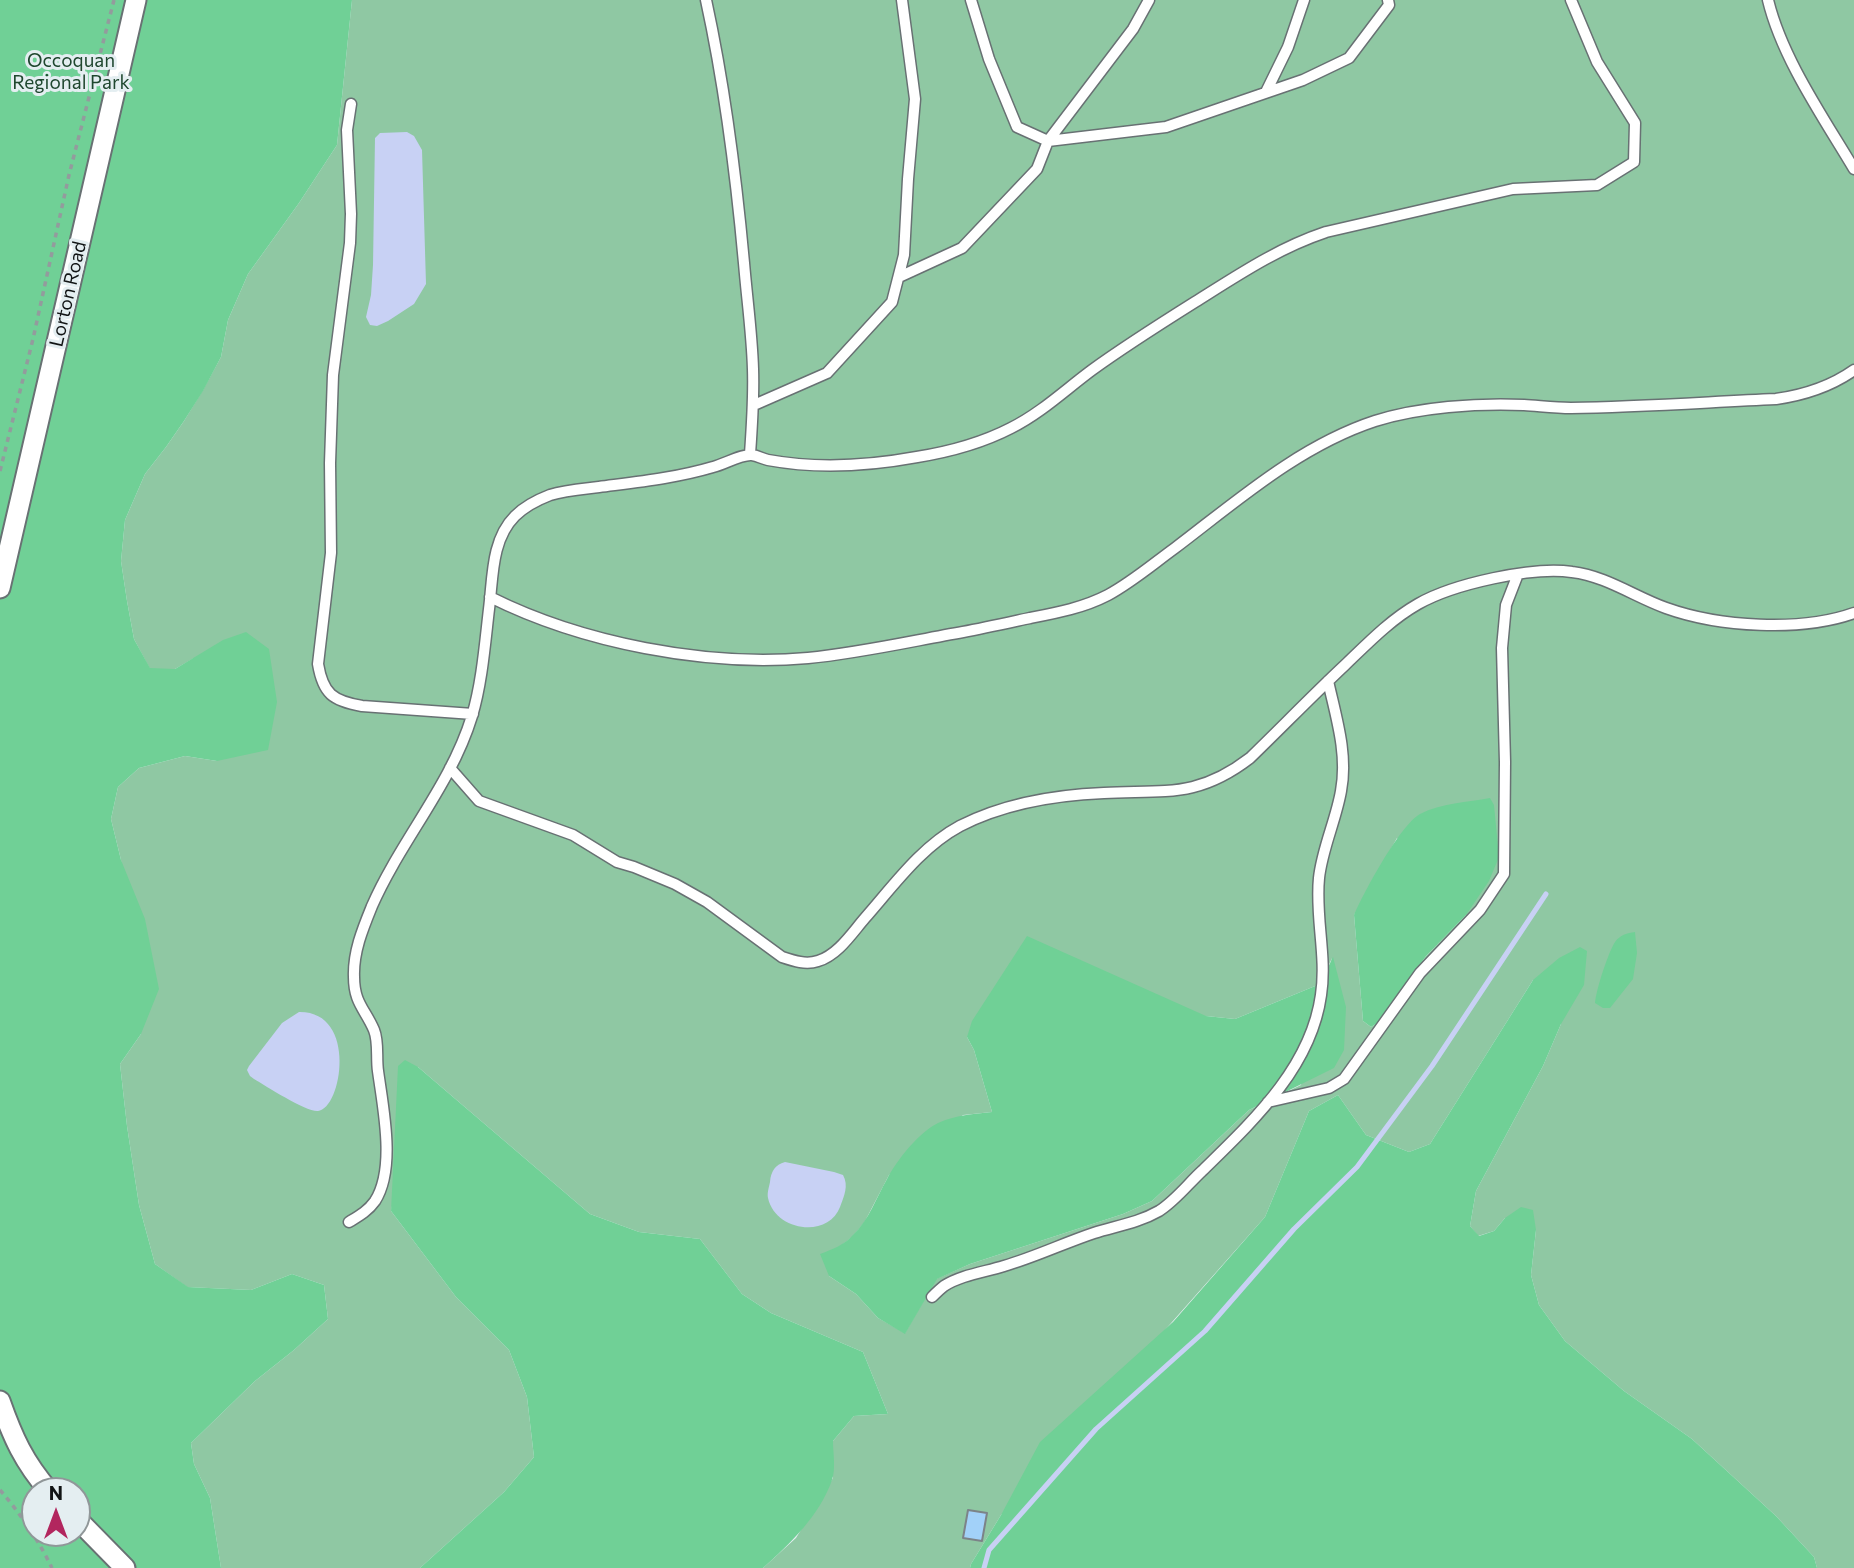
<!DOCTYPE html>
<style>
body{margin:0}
#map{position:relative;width:1854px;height:1568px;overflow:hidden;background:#e4eef1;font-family:Commissioner,sans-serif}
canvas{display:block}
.north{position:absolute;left:21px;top:1477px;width:70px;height:70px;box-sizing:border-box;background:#e4eef1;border:2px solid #909799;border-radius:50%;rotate:0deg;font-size:19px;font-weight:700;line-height:28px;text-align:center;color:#111415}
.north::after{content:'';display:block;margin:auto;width:24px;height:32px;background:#b2265e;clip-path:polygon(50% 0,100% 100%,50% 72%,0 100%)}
</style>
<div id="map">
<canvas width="1854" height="1568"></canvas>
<div class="north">N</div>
</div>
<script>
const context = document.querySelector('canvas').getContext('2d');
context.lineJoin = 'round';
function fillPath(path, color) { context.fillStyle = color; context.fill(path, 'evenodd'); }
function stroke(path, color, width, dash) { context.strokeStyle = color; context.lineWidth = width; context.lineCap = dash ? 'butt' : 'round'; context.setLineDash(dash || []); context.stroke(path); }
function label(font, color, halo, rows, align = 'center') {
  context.font = font + ' Commissioner,sans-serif'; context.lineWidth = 6; context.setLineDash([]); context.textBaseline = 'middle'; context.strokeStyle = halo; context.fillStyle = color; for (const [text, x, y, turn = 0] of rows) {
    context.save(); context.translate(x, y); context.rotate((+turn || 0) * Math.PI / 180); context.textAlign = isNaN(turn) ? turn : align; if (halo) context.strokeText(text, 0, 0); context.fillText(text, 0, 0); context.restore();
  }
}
fillPath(new Path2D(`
 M352 0H1854V1568H1817L1814 1557 1776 1516 1692 1439 1624 1391 1565 1341 1539 1305 1531 1275 1536 1230 1505 1218 1494 1231 1478 1236 1470 1226 1476 1191 1543 1066 1561 1024 1533 980 1430 1144 1409 1152 1366 1135 1338 1095 1309 1111 1265 1217 1001 1515 971 1564 970 1568H763L796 1538 833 1478V1441L854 1416 888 1414 863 1352 771 1313 742 1294 700 1239 639 1232 590 1214 418 1067 391 1211 456 1297 509 1350 527 1397 534 1457 504 1492 420 1568H221L210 1498 194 1464 191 1443 255 1381 294 1350 328 1319 324 1285 292 1274 251 1290 187 1287 155 1264 139 1205 127 1126 120 1064 141 1034 121 860 111 819 118 787 139 768 185 756 217 761 194 658 175 669H150L134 639 127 601 121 561 125 520 145 474 166 447 184 421 203 390 221 357 228 320 248 274 299 203 337 145ZM1397 838 1466 915 1426 956 1379 1022 1371 1027 1363 1021 1354 915ZM1332 958 1301 1085 1249 1110 1152 1201 1123 1214 970 1264 936 1279 905 1333 878 1318 856 1294 829 1276 838 1248 852 1237 864 1223 889 1175 963 1115 992 1112 974 1050 967 1037 1206 1016 1235 1019 1320 984Z`), '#8fc8a3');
fillPath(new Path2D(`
 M0 0H352L337 145 299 203 248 274 228 320 221 357 203 391 184 421 166 447 145 474 125 520 121 561 127 601 134 639 150 668 175 669 223 640 246 632 269 649 277 702 268 750 217 761 185 756 139 768 118 787 111 819 121 860 145 919 159 989 141 1034 120 1064 127 1126 139 1205 155 1264 188 1287 251 1290 292 1274 324 1285 328 1319 294 1350 255 1381 191 1443 194 1464 210 1498 221 1568H0ZM35 1491H77V1533H35Z
 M1490 798 1494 805 1499 857 1489 881 1466 915 1426 956 1379 1022 1371 1027 1363 1021 1354 915C1364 892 1400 825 1420 814 1441 803 1468 802 1490 798Z
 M1635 932 1637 953 1633 979 1610 1008H1603L1595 1003C1596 990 1608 953 1615 942 1620 935 1627 933 1635 932Z
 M1027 936 1206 1016 1235 1019 1320 984 1333 957 1346 1007 1344 1050 1334 1068 1249 1110 1152 1201 1123 1214 970 1264 937 1279 905 1334 878 1318 856 1294 829 1276 820 1254C833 1249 844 1245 853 1235 869 1220 876 1198 887 1179 897 1160 919 1132 938 1123 956 1115 973 1114 992 1112L974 1050 967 1037 972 1021Z
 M1580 947 1587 951 1584 985 1561 1024 1543 1066 1476 1191 1470 1226 1479 1236 1494 1231 1505 1218 1521 1207 1533 1210 1536 1230 1531 1275 1539 1305 1565 1341 1624 1391 1692 1439 1776 1516 1814 1557 1817 1568H970L971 1564 1001 1515 1040 1442 1173 1322 1265 1217 1309 1111 1338 1095 1366 1135 1409 1152 1430 1144 1533 980 1559 958Z
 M405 1060 418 1067 590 1214 639 1232 700 1239 742 1294 771 1313 863 1352 888 1414 854 1416 833 1441C833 1453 836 1469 832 1480 820 1515 790 1544 763 1568H420L504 1492 534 1457 527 1397 509 1350 456 1297 391 1211 398 1066Z`), '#70d096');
fillPath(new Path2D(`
 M407 132 414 136 422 150 426 284 414 304 388 321 377 326 370 325 366 317 371 295 373 265 375 138 380 133Z
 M299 1012C358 1011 342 1109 318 1111 306 1112 266 1086 254 1079L250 1076 247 1070 249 1066 282 1023Z
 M785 1162 834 1172 843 1175C849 1186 844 1196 840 1207 828 1239 775 1231 768 1198 767 1193 769 1187 770 1182 771 1171 775 1165 785 1162Z`), '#c8d1f4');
stroke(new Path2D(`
 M984 1568 989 1550 1096 1429 1205 1331 1294 1229 1357 1167 1432 1066 1546 894`), '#c8d1f4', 5);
const building = new Path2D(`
 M968 1510 987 1513 982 1541 963 1538Z`);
fillPath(building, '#a2d1f9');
stroke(building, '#7c8388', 2);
const service = new Path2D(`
 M706 0C725 87 736 175 744 263 747 299 752 334 753 369 754 398 752 426 750 454
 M1768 0C1782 58 1823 117 1854 169
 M1266 92 1288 47 1304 0
 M351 104 347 130 351 214 350 243 333 375 330 463 331 553 318 664C323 694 333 701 362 706L473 714
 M1048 141 1166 127 1303 80 1349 58 1389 5 1388 0
 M1048 141 1133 29 1149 0
 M899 277 962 248 1037 169 1048 141 1017 127 989 59 971 0
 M754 405 827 373 892 302 904 255 908 179 915 99 902 0
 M490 597C582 643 706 667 808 658 860 653 912 641 963 632 985 628 1007 623 1030 618 1056 613 1083 608 1108 595 1132 582 1153 564 1175 548 1237 501 1299 446 1375 421 1419 407 1477 403 1524 405 1540 406 1555 408 1571 408 1639 407 1708 402 1776 399 1804 395 1830 387 1854 370
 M450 768 479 801 573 835 617 862 634 867 675 884 707 902 782 957C794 961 806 965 818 961 838 955 852 933 865 918 894 885 921 847 960 826 1005 803 1054 795 1104 793 1166 790 1198 798 1250 758 1282 727 1313 695 1345 665 1368 643 1390 620 1418 604 1453 584 1533 566 1572 572 1606 576 1635 597 1666 608 1719 627 1801 632 1854 613
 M1268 1102 1329 1088 1344 1079 1420 973 1480 910 1504 874 1505 762 1502 648 1506 605 1518 574
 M349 1222C359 1216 368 1211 375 1201 396 1168 383 1108 378 1071 376 1058 379 1042 374 1030 365 1009 354 1003 354 977 353 952 363 928 372 906 401 840 451 785 472 716 482 683 485 643 489 609 493 578 491 540 515 516 525 506 537 500 550 495 566 490 583 489 599 487 637 482 676 478 713 467 725 464 741 454 752 455 758 456 763 459 768 460 817 469 868 466 917 457 948 452 982 443 1011 428 1041 413 1065 390 1092 370 1125 346 1160 324 1195 302 1238 275 1278 248 1326 232L1513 189 1597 185 1634 162 1635 123 1597 62 1571 0
 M932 1297C936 1293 940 1289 944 1286 961 1275 985 1272 1004 1266 1035 1257 1064 1243 1094 1233 1116 1226 1138 1223 1159 1211 1175 1201 1188 1184 1202 1171 1252 1122 1311 1068 1321 995 1327 956 1315 917 1319 878 1322 849 1336 820 1341 791 1348 754 1336 717 1328 681`);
const minor = new Path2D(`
 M0 588 136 0
 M0 1401C13 1438 24 1462 49 1491
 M77 1519 125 1568`);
stroke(service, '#687173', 13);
stroke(minor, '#687173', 23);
stroke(new Path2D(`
 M0 471 33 339 69 175 114 0
 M0 1490C20 1513 39 1541 52 1568`), '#939b9d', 3.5, [5, 5]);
stroke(service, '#fff', 10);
stroke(minor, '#fff', 19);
label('19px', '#1f472f', '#e4eef1', [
 ["Occoquan",71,61],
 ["Regional Park",71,83]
]);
label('19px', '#111415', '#e4eef1', [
 ["Lorton Road",68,294,-77]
]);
</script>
